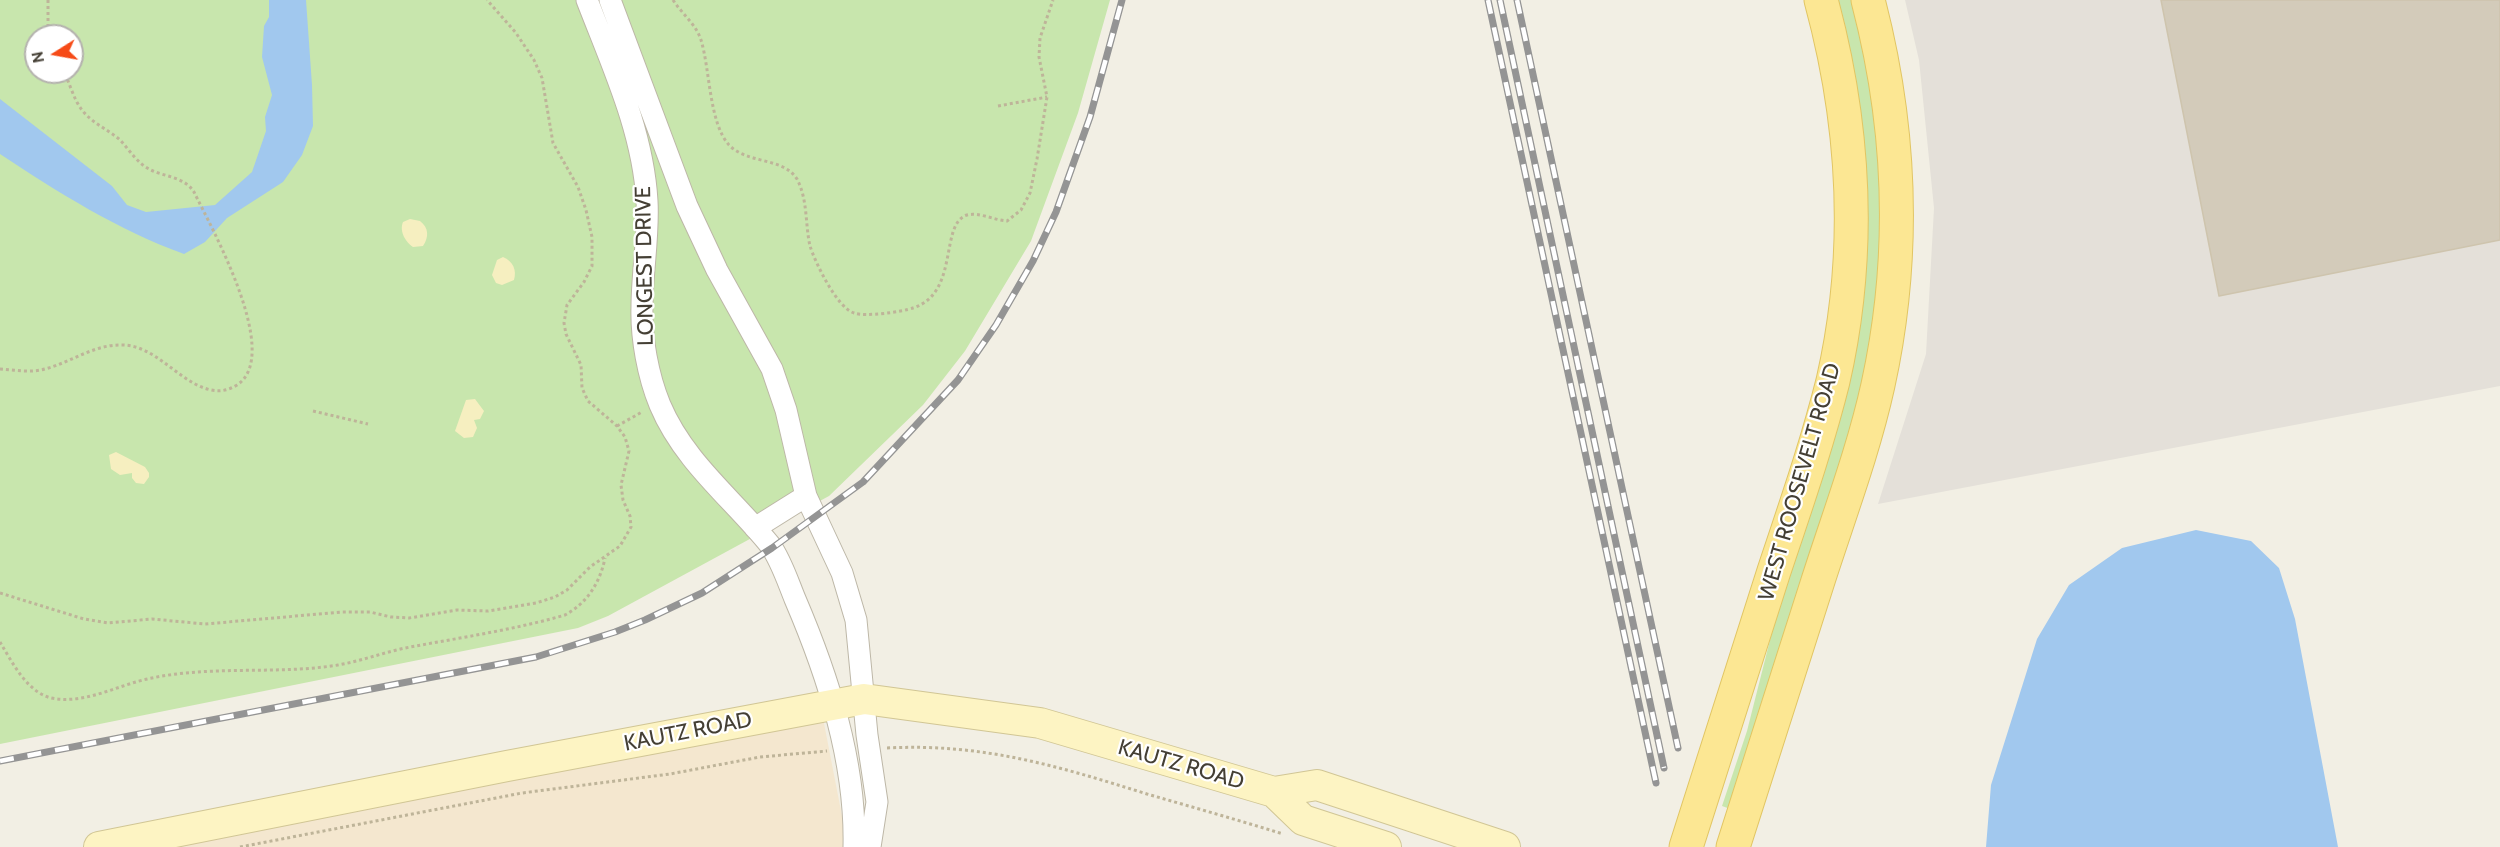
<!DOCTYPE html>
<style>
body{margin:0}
#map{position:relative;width:2500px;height:847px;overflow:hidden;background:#f2efe4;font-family:Cabin,sans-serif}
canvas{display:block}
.north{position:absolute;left:24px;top:24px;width:60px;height:60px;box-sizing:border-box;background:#fff;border:2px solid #b4b2ae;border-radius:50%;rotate:259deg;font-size:16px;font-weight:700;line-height:24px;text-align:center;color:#443f34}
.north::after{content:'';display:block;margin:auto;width:21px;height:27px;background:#f64b17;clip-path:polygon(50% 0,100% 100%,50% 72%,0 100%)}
</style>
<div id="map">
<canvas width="2500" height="847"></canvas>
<div class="north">N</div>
</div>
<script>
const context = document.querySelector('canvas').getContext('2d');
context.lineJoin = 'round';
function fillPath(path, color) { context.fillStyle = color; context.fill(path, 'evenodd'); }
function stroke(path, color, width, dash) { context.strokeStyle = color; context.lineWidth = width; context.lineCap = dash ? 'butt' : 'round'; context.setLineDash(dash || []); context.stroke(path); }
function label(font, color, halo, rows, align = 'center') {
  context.font = font + ' Cabin,sans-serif'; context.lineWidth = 4.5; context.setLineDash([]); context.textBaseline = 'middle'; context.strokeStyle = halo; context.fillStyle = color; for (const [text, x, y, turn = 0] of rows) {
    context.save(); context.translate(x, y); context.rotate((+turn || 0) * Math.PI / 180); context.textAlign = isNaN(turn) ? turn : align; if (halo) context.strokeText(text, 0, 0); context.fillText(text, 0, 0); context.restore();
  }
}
fillPath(new Path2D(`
 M822 713 848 847H172L381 807Z`), '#f4e7cf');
fillPath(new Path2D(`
 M1905 0H2500V386L1878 504 1926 354 1934 208 1919 60Z`), '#e4e0d9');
fillPath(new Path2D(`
 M0 0H1110L1078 113 1031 241 965 351 923 405 829 496 608 616 578 628 0 744ZM36 36H72V72H36Z
 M1834 0H1855L1871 70 1884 221 1866 381 1733 810 1722 806 1747 731 1788 569 1835 420Z`), '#c8e6ad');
fillPath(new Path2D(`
 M410 219 420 221C429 228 429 237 423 246L413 247C406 242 399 232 403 222Z
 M503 257C513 261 517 270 514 280L502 285 496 283 492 275 497 260Z
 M475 399 484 411 480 419 474 420 477 428 473 437 464 438 455 431 466 400Z
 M116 452 145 467 149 473V477L144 484 136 483 132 478V473L120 475 111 469 109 455Z`), '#f6efc0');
fillPath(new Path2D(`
 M269 0H306L312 85 313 126 302 155 283 182 227 218 205 242 184 254C118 230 59 193 0 154V99L112 186 127 205 146 212 215 205 252 172 266 131 265 117 272 95 262 57 264 26 269 17Z
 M2196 530 2251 541 2279 568 2295 619 2338 847H1986L1991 785 2037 639 2069 585 2122 548Z`), '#a1c8ee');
const building = new Path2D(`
 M2161 0H2500V240L2219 296Z`);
fillPath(building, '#d3cbba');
stroke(building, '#cec4ad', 1.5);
const street = new Path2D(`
 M587 0C612 65 643 131 647 201 649 236 642 272 642 307 641 338 648 376 660 405 684 462 733 499 770 545 781 560 788 582 795 599 828 676 856 762 854 847
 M610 0 687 206 717 270 772 369 786 410 806 496 842 573 856 620 867 735 877 802 870 847
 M755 528 806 496`);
const secondary = new Path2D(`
 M1274 792 1303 820 1386 847
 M99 847 507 766 864 699 1040 723 1274 792 1317 785 1505 847`);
const primary = new Path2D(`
 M1686 847C1715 755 1745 663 1774 571 1795 508 1817 445 1833 381 1862 254 1855 125 1821 0
 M1733 847C1761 759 1789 672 1817 584 1838 518 1863 453 1878 385 1906 257 1901 126 1868 0`);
stroke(street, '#bdb7a7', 23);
stroke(secondary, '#d1c695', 32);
stroke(primary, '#e1c563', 35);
stroke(new Path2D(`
 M48 0V36
 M673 0C682 14 696 24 701 40 710 69 709 123 729 145 747 164 783 157 797 179 808 200 805 224 810 246 815 262 837 308 854 313 865 317 902 312 913 308 960 293 939 224 967 215 979 212 994 220 1007 221L1021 210 1030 193 1037 159 1047 97 1039 57 1040 38 1053 0
 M998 106 1047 97
 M0 369C15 370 31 373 45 369 72 362 94 344 123 345 157 346 179 383 211 390 221 392 229 390 237 385 283 355 211 227 194 192 184 176 163 177 149 169 136 162 129 149 119 139 107 129 92 123 82 110 74 100 70 84 64 72
 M313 411 368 424
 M617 426 642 412
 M0 593 84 619 108 623 152 619 205 624 342 612H370L391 617 409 618 457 610 488 611 536 603 555 597 567 590 590 567 620 546 631 527 630 516 623 500 621 485 629 451 625 437 617 426 588 401 582 388 581 365 566 334 564 323 567 305 584 282 592 266V237L586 210 578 187 553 143 542 78 534 60 516 33 487 0
 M0 642C12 662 27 692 51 698 86 705 119 684 152 678 214 665 277 675 338 665 361 661 382 653 405 648 458 638 513 630 565 615 587 603 600 583 605 558
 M887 748C982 743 1058 766 1147 794 1192 807 1238 820 1283 834
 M240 847 522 793 670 774 760 757 827 751`), '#beb499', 3, [3, 3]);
stroke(street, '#fff', 21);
stroke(secondary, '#fdf4c3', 30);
stroke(primary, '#fce793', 33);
const rail = new Path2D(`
 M1488 0 1656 783
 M1500 0 1664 768
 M1517 0 1678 748
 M0 761 536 657 615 632 645 620 702 593 772 548 863 482 958 380 996 325 1033 261 1056 212 1090 117 1122 0`);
stroke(rail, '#949494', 7);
stroke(rail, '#fff', 4.5, [14]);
label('22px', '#443f34', '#fff', [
 ["LONGEST DRIVE",645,266,-91],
 ["WEST ROOSEVELT ROAD",1800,482,-74],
 ["KAUTZ ROAD",688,732,-11],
 ["KAUTZ ROAD",1181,765,16]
]);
</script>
